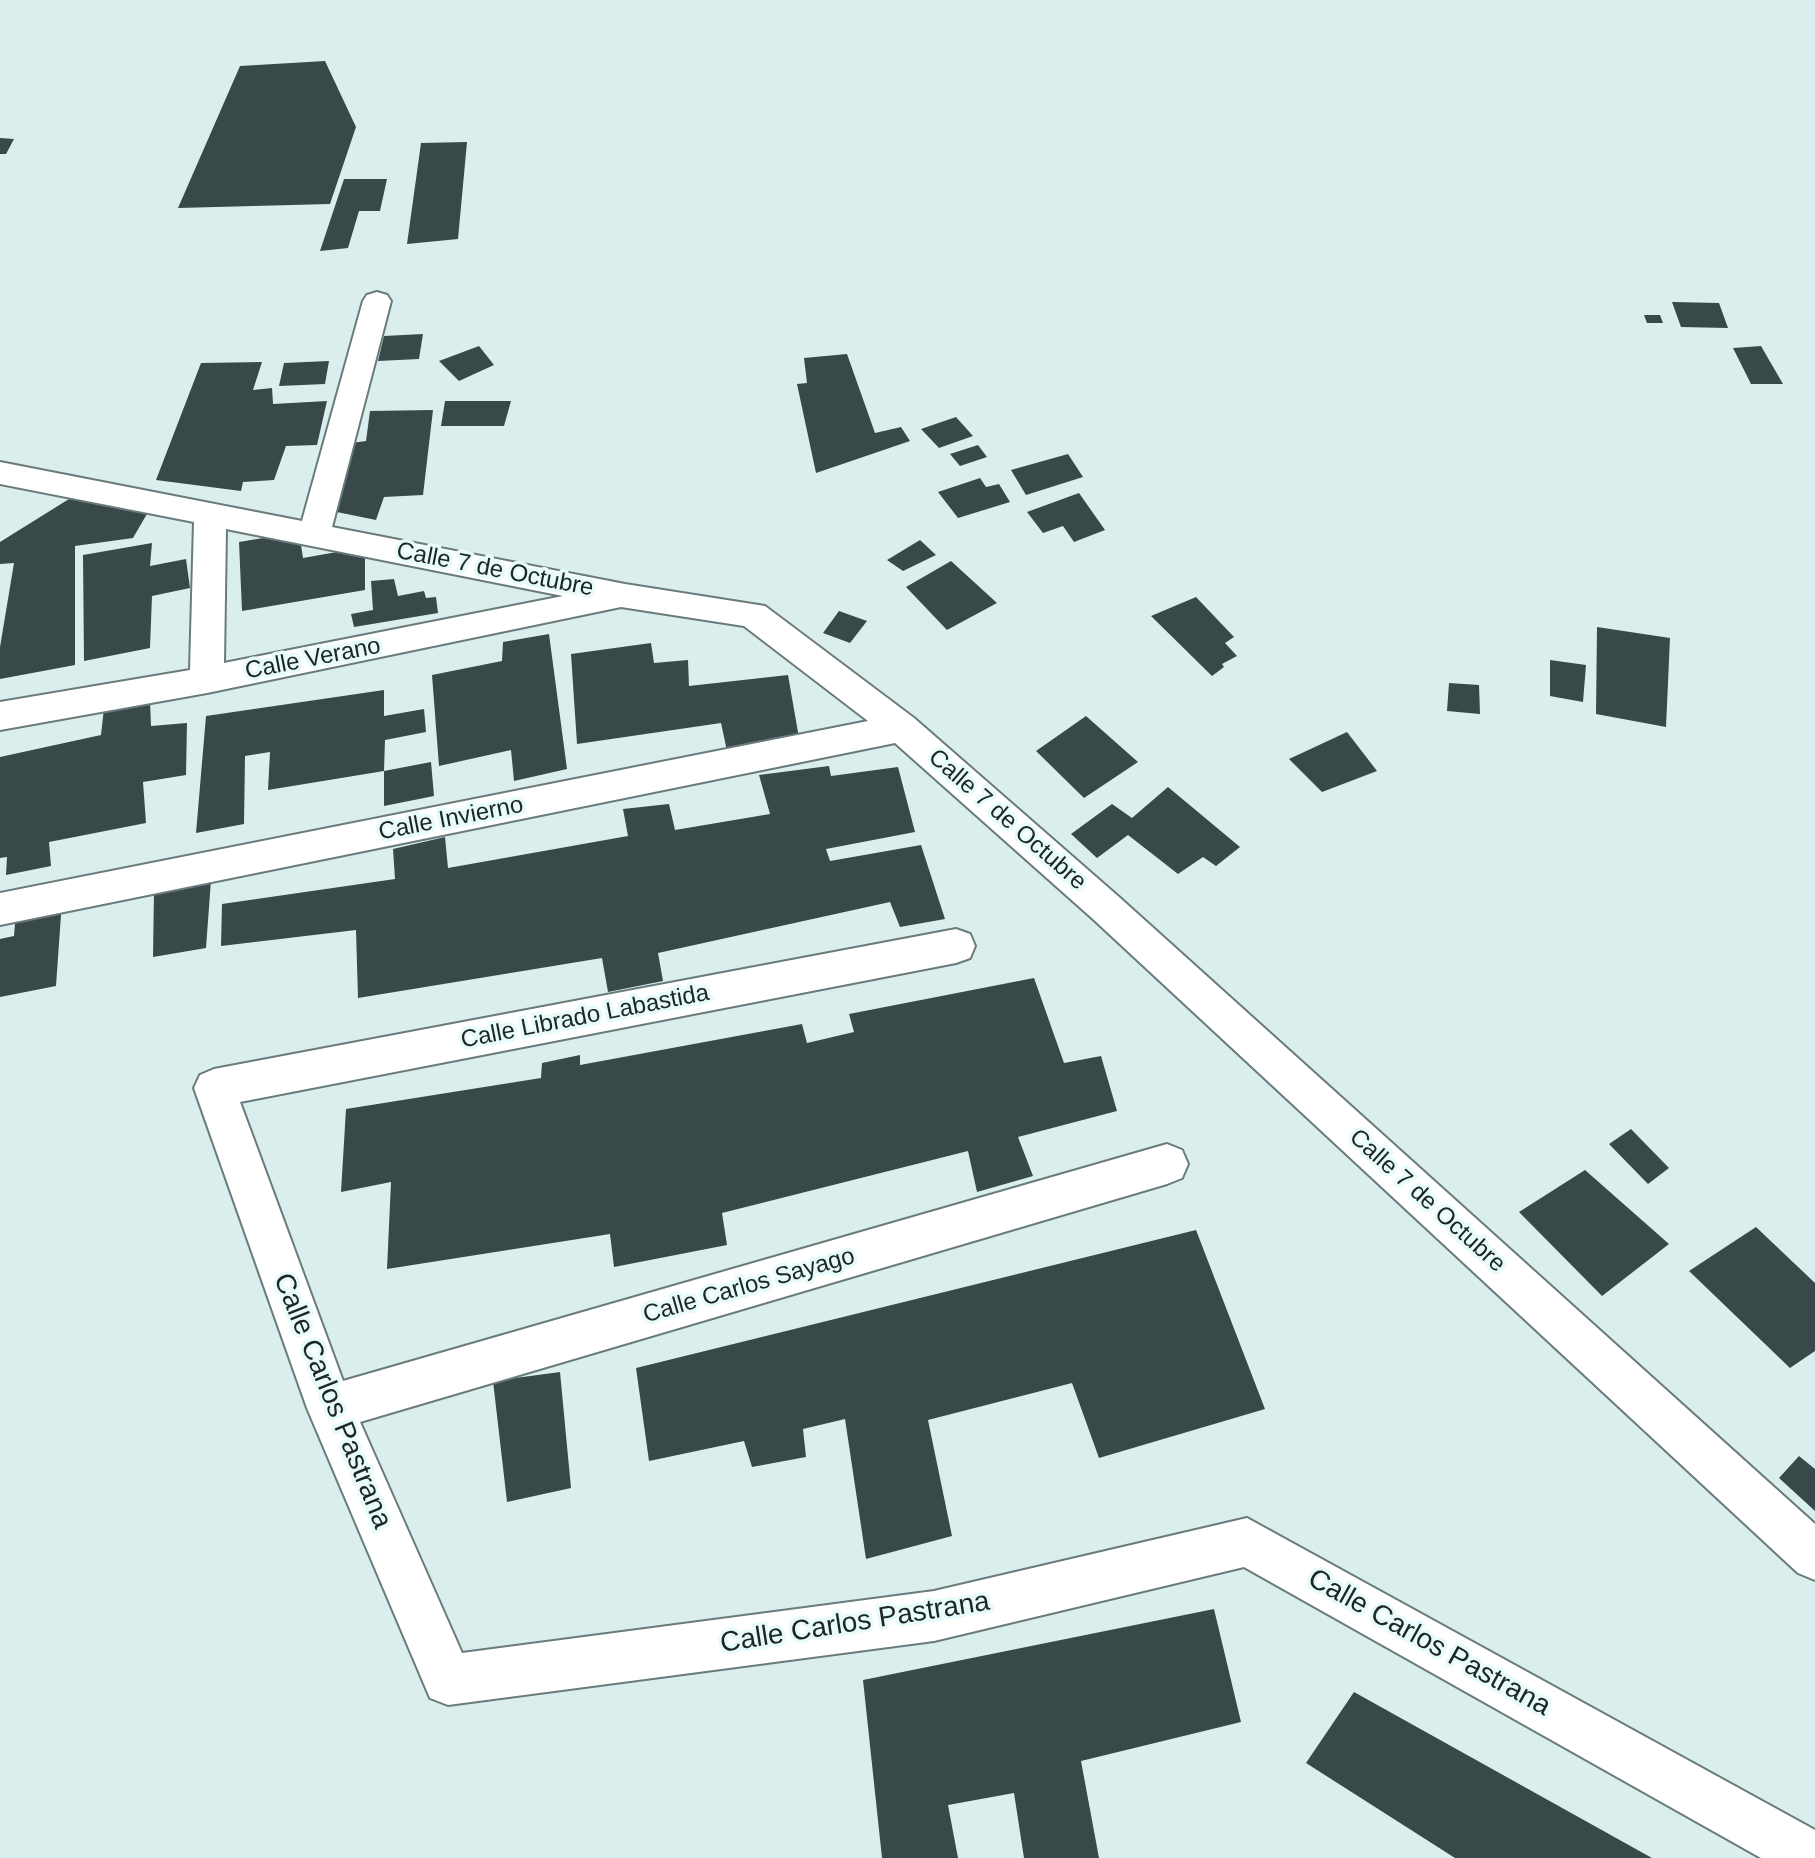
<!DOCTYPE html>
<style>
body{margin:0}
canvas{display:block;background:#dbeeee}
</style>
<canvas width="1815" height="1858"></canvas>
<script>
const context = document.querySelector('canvas').getContext('2d');
context.lineJoin = 'round';
function fillPath(path, color) { context.fillStyle = color; context.fill(path, 'evenodd'); }
function stroke(path, color, width, dash) { context.strokeStyle = color; context.lineWidth = width; context.lineCap = dash ? 'butt' : 'round'; context.setLineDash(dash || []); context.stroke(path); }
function label(font, color, halo, rows, align = 'center') {
  context.font = font + ' Arial,sans-serif'; context.lineWidth = 7; context.setLineDash([]); context.textBaseline = 'middle'; context.strokeStyle = halo; context.fillStyle = color; for (const [text, x, y, turn = 0] of rows) {
    context.save(); context.translate(x, y); context.rotate((+turn || 0) * Math.PI / 180); context.textAlign = isNaN(turn) ? turn : align; if (halo) context.strokeText(text, 0, 0); context.fillText(text, 0, 0); context.restore();
  }
}
fillPath(new Path2D(`
 M325 61 356 127 330 204 178 208 240 66Z
 M0 138 14 139 6 154H0Z
 M467 142 458 239 407 244 421 143Z
 M344 179H387L380 211H359L348 248 320 251Z
 M1672 302 1719 303 1728 328 1681 327Z
 M1644 315H1660L1663 323H1647Z
 M423 334 419 359 378 361 384 336Z
 M479 346 494 365 459 381 439 361Z
 M1761 346 1783 384H1751L1733 348Z
 M847 354 875 433 901 427 910 441 816 473 797 384 807 383 804 358Z
 M329 361 325 384 279 386 284 363Z
 M262 362 253 390 272 388 273 404 327 401 317 445 286 446 274 480 243 482 241 491 156 480 201 363Z
 M445 401H511L504 426H441Z
 M433 410 423 495 384 497 376 520 327 510 344 444 366 441 370 411Z
 M956 417 973 436 939 448 921 429Z
 M978 445 987 457 960 466 950 454Z
 M1068 454 1083 477 1026 495 1011 470Z
 M980 478 986 487 999 484 1010 502 958 518 938 492Z
 M1079 493 1105 530 1074 542 1063 526 1043 533 1027 512Z
 M77 494 151 507 133 538 75 546V665L0 679V647L14 563 0 564V542Z
 M299 532 303 558 365 547V590L242 611 239 542Z
 M920 540 936 555 903 571 887 560Z
 M152 543 150 566 186 559 190 588 152 596 150 648 84 661 83 555Z
 M951 561 997 603 947 630 906 587Z
 M394 579 398 596 424 591 426 598 436 597 438 613 354 627 351 614 373 610 371 581Z
 M1196 597 1234 637 1225 643 1237 656 1222 664 1224 667 1212 676 1151 616Z
 M839 611 867 621 850 643 823 633Z
 M1597 627 1670 638 1666 727 1596 714Z
 M549 634 567 769 514 781 511 750 439 766 432 675 502 661 503 642Z
 M651 643 654 663 688 660 689 686 788 675 799 738 727 751 721 723 577 744 571 654Z
 M1550 660 1586 665 1583 702 1550 696Z
 M1449 683 1479 685 1480 714 1447 711Z
 M384 690V716L424 709 426 732 385 740 384 771 268 790 270 752 245 756 244 824 196 833 206 716Z
 M150 700 151 726 187 723 186 775 143 782 146 823 49 842 51 866 6 875 7 857 0 858V757L101 735 104 708Z
 M1086 716 1138 762 1084 798 1036 751Z
 M1347 732 1377 771 1322 792 1289 759Z
 M431 762 434 796 384 806V771Z
 M829 766 831 776 898 767 915 832 826 849 830 861 921 845 945 919 900 927 890 902 658 953 663 981 608 992 602 958 358 998 356 930 221 946 222 904 395 879 393 849 445 837 448 868 628 836 623 809 669 804 675 830 770 814 759 775Z
 M1168 787 1240 847 1216 866 1203 857 1178 874 1128 835 1097 858 1071 834 1112 804 1132 818Z
 M211 880 206 948 153 957 154 890Z
 M62 901 56 986 0 997V939L14 936 16 911Z
 M1034 978 1064 1063 1101 1056 1117 1111 1018 1137 1033 1176 977 1192 968 1151 722 1213 727 1245 614 1267 610 1234 387 1269 391 1182 341 1192 346 1109 541 1078 542 1063 580 1055V1065L802 1024 807 1043 854 1032 849 1014Z
 M1631 1129 1669 1168 1648 1184 1609 1144Z
 M1585 1170 1669 1244 1602 1296 1519 1212Z
 M1756 1227 1815 1283V1351L1790 1368 1689 1271Z
 M1196 1230 1265 1409 1099 1458 1072 1383 928 1420 952 1536 866 1559 845 1419 803 1429 806 1457 752 1467 744 1441 649 1461 636 1368Z
 M560 1372 571 1488 507 1502 493 1381Z
 M1799 1456 1815 1469V1511L1779 1478Z
 M1214 1609 1241 1722 1081 1761 1099 1858H1024L1014 1793 948 1805 958 1858H882L863 1680Z
 M1354 1692 1652 1858H1455L1306 1763Z`), '#394949');
const minor = new Path2D(`
 M377 292 387 295 391 301 332 527 625 584 765 606 914 718 1119 897 1815 1524V1580L1798 1573 1093 919 895 743 0 925V893L868 721 744 626 621 607 207 693 0 730V702L190 670 194 522 0 484V462L302 521 363 301 367 295ZM226 529 563 596 224 663Z
 M956 929 970 934 975 946 970 958 956 963 240 1102 343 1381 1167 1144 1182 1150 1188 1164 1182 1178 1167 1184 360 1422 462 1653 934 1591 1247 1518 1815 1830V1858H1761L1244 1567 934 1641 448 1705 430 1698 307 1408 194 1088 200 1075 214 1069Z`);
stroke(minor, '#6a7b7b', 4);
fillPath(minor, '#fff');
label('24px', '#1e2525', '#e8fbfb', [
 ["Calle 7 de Octubre",495,570,11],
 ["Calle Verano",313,659,-11],
 ["Calle Invierno",451,819,-11],
 ["Calle 7 de Octubre",1007,820,41],
 ["Calle Librado Labastida",585,1017,-11],
 ["Calle 7 de Octubre",1427,1201,42],
 ["Calle Carlos Sayago",749,1286,-16]
]);
label('28px', '#1e2525', '#e8fbfb', [
 ["Calle Carlos Pastrana",332,1401,68],
 ["Calle Carlos Pastrana",855,1623,-9],
 ["Calle Carlos Pastrana",1429,1643,29]
]);
</script>
